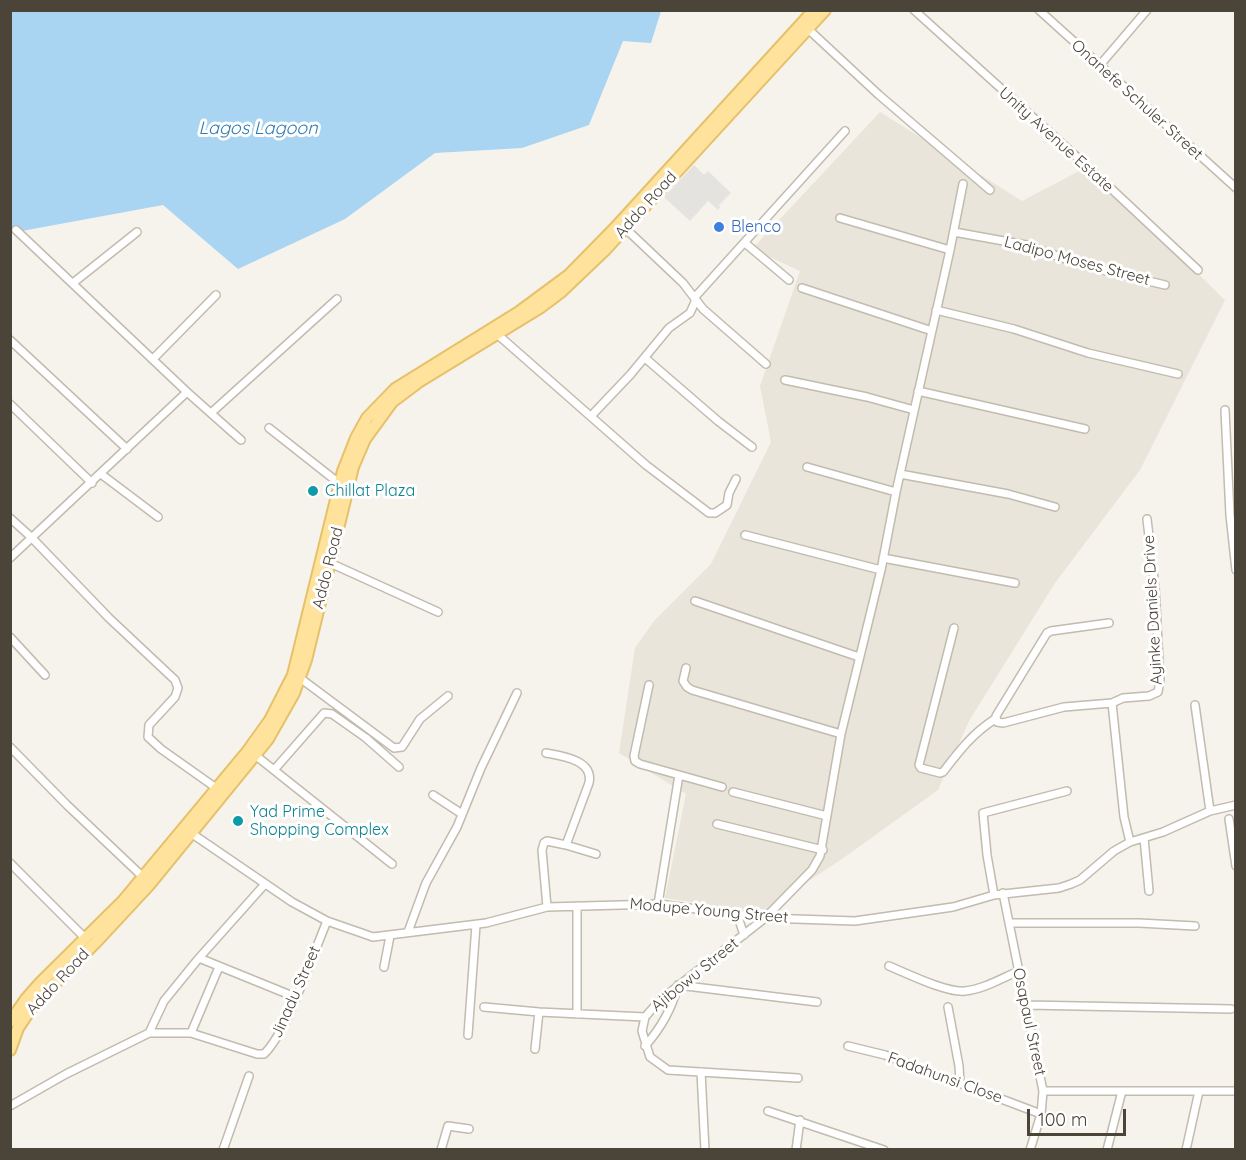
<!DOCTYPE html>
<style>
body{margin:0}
#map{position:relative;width:1246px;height:1160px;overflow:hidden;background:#f6f3ec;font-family:Quicksand,sans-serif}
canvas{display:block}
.frame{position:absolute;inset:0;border:12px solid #4b4439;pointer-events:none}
.scale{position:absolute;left:1027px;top:1109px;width:99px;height:27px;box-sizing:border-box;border:3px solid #4b4439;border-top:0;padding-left:8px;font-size:18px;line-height:21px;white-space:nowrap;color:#4b4439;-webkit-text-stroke:4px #fff;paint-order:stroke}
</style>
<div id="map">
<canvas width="1246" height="1160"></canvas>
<div class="frame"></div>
<div class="scale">100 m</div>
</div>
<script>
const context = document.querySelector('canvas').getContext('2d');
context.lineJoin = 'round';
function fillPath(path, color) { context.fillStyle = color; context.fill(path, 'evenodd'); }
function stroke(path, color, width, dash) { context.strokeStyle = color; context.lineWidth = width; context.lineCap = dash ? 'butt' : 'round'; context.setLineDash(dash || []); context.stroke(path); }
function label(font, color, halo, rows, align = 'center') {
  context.font = font + ' Quicksand,sans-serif'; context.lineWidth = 6; context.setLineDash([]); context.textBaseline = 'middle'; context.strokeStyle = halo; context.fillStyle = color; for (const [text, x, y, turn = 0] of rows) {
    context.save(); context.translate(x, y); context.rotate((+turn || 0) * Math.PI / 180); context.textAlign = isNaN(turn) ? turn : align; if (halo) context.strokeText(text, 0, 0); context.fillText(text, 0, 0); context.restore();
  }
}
fillPath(new Path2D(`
 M880 112 1022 201 1083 169 1183 259 1225 300 1140 470 1055 583 969 721 938 790 842 859 760 913 665 898 686 794 619 753 635 648 654 621 711 564 771 442 760 386 800 271 752 249Z`), '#eae5da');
fillPath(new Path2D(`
 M694 165 704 175 708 171 731 193 719 205 720 207 718 210 708 201 690 221 664 197Z`), '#e5e3e0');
fillPath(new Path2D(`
 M11 11H661L651 43 623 41 589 125 522 148 435 153 345 219 238 269 163 205 11 233Z`), '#a9d4f2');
const street = new Path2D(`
 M914 10 1087 166 1198 270
 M1039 10 1236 188
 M808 29 879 95 990 190
 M1100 65 1147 10
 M840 218 950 250
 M626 229 683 283 703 309 766 364
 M954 232 1026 245 1086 266 1165 285
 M745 243 789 280
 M73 283 137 232
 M802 288 932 331
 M936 310 1014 329 1088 353 1178 374
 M497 334 646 465 709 513H715L727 505 729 493 736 479
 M10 340 127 449
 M645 358 718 421 752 447
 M153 359 216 295
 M785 380 867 397 914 410
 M918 391 1085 429
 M187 392 241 440
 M10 404 92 483
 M1225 410 1230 515 1236 570
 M211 413 337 299
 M592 415 630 375 669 328 690 313 695 302V297L845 131
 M269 428 340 484
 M807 467 896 492
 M101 474 158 517
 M900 474 1008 494 1055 507
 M10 518 31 537 109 618 175 680 178 688 175 697 149 725 148 737 161 749 219 790
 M745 535 881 570
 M10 558 187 392 16 230
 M883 558 1015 583
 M330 563 438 612
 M695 601 859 657
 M1109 623 1051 631 1047 633 996 716 997 722 1003 723 1064 707 1112 703 1123 698 1149 696 1158 692 1160 680 1155 588 1147 519
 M954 628 919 765 921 768 940 773 943 772C960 750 972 734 995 719
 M10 637 45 675
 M686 668 683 681 687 687 692 690 841 734
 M300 678 394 748 402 747 420 719 448 696
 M649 685 634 756 635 761 640 764 722 787
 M1112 703 1124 817 1130 842
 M1195 705 1210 811
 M10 747 67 805 143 877
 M546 753C562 756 594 760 589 783L566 845
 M255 755 392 864
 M274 770 324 713 332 714 366 738 399 767
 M733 792 827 816
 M433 795 462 814
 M1229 819 1236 866
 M717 824 823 850
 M191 833 292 902 327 921 373 937 486 923 547 907 658 904 765 918 855 921 953 907 994 895 1059 888 1071 884 1080 880 1114 851 1130 842 1163 832 1210 811 1236 805
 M1144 838 1149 891
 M10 863 86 939
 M1003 893 1043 1091 1041 1114 1030 1150
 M994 895 987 855 983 813 1067 791
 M658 904 679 775
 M577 906V1014
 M547 907 542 850 544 843 547 841 566 845 596 854
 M737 914 744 935
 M1009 923H1139L1195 926
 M408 932 426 883 457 827 481 768 517 693
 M199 958 295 997
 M889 966C908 974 947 993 965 991 984 989 1002 978 1019 971
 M384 967 390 936
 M1027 1005 1231 1009
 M484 1007 539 1012 645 1017
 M948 1007 959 1066 960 1083
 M149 1033 164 1001 199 958 265 884
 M191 1033 219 967
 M468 1035 476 925
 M645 1046C662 1027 672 1009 678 985L817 1002
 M848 1046 885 1055 1041 1114
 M535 1049 539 1012
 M701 1072 705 1150
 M798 1078 668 1070 650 1057 642 1031 645 1017 659 1001 765 918 812 870 820 856 841 734 881 570 896 492 950 250 963 184
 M1043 1091H1236
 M10 1106 66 1074 149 1033H191L257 1054H264C286 1034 314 952 327 921
 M768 1111 884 1150
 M223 1150 249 1076
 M441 1150 448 1126 469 1129
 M796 1150 800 1120
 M1107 1150 1122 1091
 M1186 1150 1199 1091`);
const primary = new Path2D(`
 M10 1022 26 999 41 982 123 901 247 752 270 720 293 675 343 471 356 438 367 418 395 389 519 312 569 275 615 228 814 10
 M10 1050 18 1028 34 1004 97 941 149 885 268 739 294 693 306 660 353 467 365 439 392 402 420 381 541 307 561 292 604 251 825 10`);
stroke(street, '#c2bbae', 10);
stroke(primary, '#e6c16a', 14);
stroke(street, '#fff', 7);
stroke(primary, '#ffe39c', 10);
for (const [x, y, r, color] of [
 [719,227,6,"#3f7fe0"],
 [313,491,6,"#0f9aa8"],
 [238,821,6,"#0f9aa8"]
]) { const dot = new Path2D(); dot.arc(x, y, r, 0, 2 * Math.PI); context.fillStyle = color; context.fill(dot); stroke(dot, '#fff', 2); }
label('16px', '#4b4439', '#fff', [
 ["Onanefe Schuler Street",1137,100,42],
 ["Unity Avenue Estate",1056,140,42],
 ["Addo Road",646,205,-48],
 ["Ladipo Moses Street",1077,261,15],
 ["Addo Road",328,568,-76],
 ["Ayinke Daniels Drive",1153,610,-93],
 ["Modupe Young Street",709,911,5],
 ["Ajibowu Street",695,975,-39],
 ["Addo Road",58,982,-47],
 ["Jinadu Street",296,992,-66],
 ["Osapaul Street",1029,1022,78],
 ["Fadahunsi Close",945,1078,20]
]);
label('16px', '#366cbe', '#fff', [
 ["Blenco",731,227]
], 'left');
label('16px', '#0d838f', '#fff', [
 ["Chillat Plaza",325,491],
 ["Yad Prime",250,812],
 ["Shopping Complex",250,830]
], 'left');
label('italic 18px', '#2e7ab2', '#fff', [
 ["Lagos Lagoon",258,129]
]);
</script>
